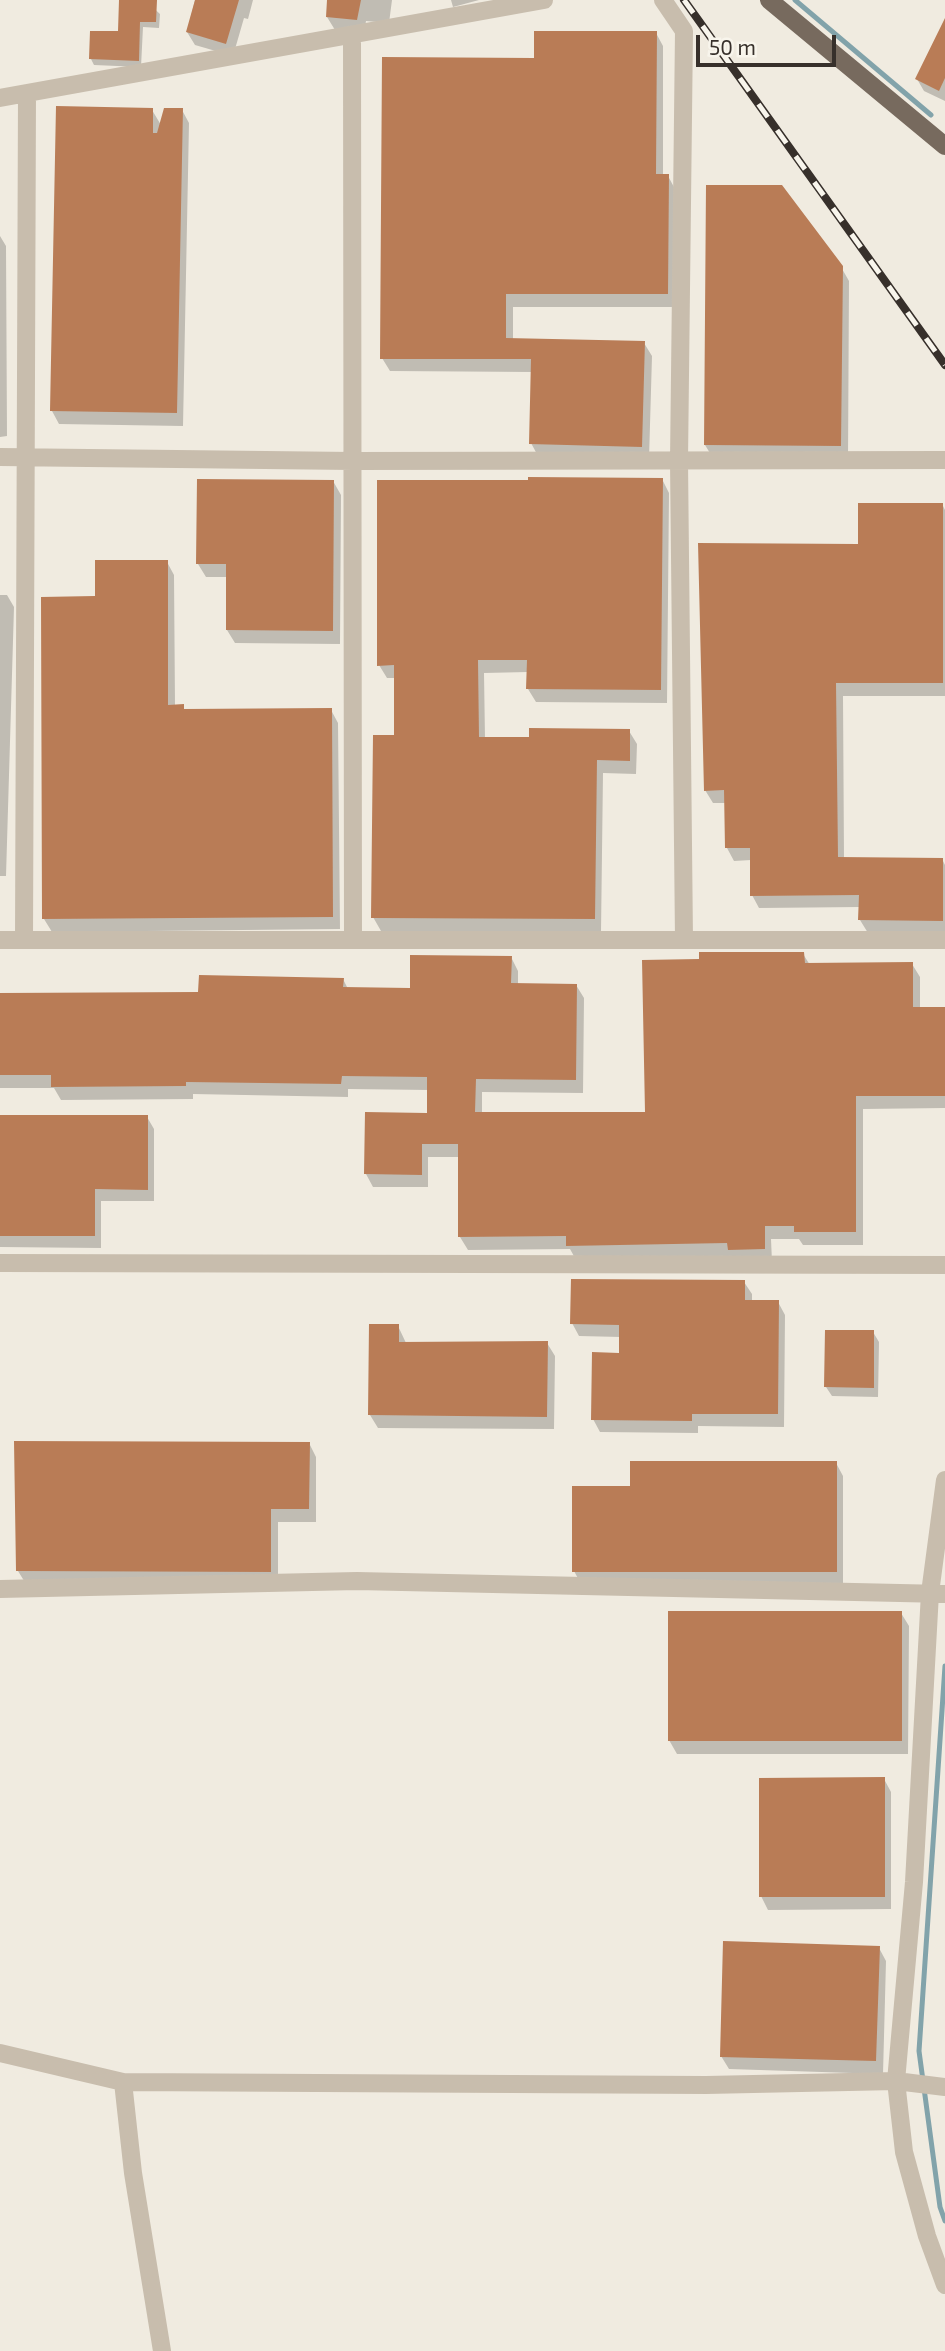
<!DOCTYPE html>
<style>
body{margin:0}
#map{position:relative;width:945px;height:2351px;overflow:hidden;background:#f0ebe0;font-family:"Exo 2",sans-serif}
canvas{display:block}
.scale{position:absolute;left:696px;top:35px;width:140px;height:32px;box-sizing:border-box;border:4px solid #37302b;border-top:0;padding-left:9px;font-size:21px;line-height:24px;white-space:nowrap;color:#37302b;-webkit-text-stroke:5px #f8f5ec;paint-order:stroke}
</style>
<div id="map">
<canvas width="945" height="2351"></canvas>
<div class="scale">50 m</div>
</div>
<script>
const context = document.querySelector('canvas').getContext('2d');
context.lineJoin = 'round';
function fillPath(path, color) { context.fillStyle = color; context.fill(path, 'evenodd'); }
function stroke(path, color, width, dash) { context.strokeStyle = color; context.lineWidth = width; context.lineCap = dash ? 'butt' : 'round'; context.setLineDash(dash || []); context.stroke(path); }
fillPath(new Path2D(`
 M120 0H145L160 14 159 28 143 27 141 67 94 65 91 59 119 33Z
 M195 0H253L248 19 244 18 233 56 195 45 187 32Z
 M329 0H392L389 23 366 21 364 33 335 30 327 17Z
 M451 0H479L453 7Z
 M656 33 663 46V176H668L675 189V307H513V340L644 343 652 356 649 459 538 456 531 443 533 372 390 371 382 358 536 59Z
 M945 33V101L924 91 917 79Z
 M152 110 161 125 182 110 189 123 183 426 59 424 52 411Z
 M0 236 6 246 7 436 0 437Z
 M841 267 849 281 848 459 713 458 705 445Z
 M662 479 669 493 667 703 536 702 528 689V672L484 673 485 739H530L629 731 637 744 636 774 603 773 601 932 381 931 373 917 395 737V678H387L379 665Z
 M333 481 341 495 340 644 235 643 227 630 228 577H206L198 564Z
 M942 504 945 510V696H843L844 859H942L945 865V934L868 933 860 920V907L759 908 752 895 751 860 734 861 727 848 726 803H713L705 790 860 546Z
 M167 562 174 575 175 706H183L185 711 331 710 338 723 340 929 52 932 44 919 97 598Z
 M0 595H7L14 607 6 876H0Z
 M803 954 810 965 912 964 920 977V1009H945V1108L863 1109V1245H803L799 1239H771L772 1262 575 1258 570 1249 468 1250 460 1237V1157H428V1187H373L366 1174 429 1115V1090L348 1089V1097L193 1094V1099L61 1100 54 1088H0V995L200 994 343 979 348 989 411 990 511 957 518 971V985H576L584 998 583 1093 482 1092V1113L647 1114 701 961Z
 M0 1117H147L154 1129V1201H101V1248L0 1247Z
 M744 1282 752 1294V1302H778L785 1315 784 1427 698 1426V1433L600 1432 593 1419 621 1354V1337L579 1336 572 1323Z
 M398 1326 406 1343H547L555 1356 554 1429 378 1428 370 1415Z
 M873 1332 879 1342 878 1397 832 1396 826 1387Z
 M309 1443 316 1457V1522H278V1584H26L18 1571Z
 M836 1463 843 1476V1584H581L574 1571 632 1487Z
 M901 1613 909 1626 908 1754H677L669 1740Z
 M884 1779 891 1792V1909L768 1910 761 1896Z
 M879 1948 886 1961 883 2074 729 2069 721 2056Z`), '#0003');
stroke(new Path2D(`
 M795 0 931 115
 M945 1666 919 2051 940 2207 945 2221`), '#82a3aa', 5);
fillPath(new Path2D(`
 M119 0H157L156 22H140L139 61 89 59 90 31H118Z
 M195 0H239L226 44 186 32Z
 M327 0H361L357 20 326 17Z
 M945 18V78L939 91 915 79Z
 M534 31H657L656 174H669L668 294H506V338L645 341 642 447 529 444 531 359H380L382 57 534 58Z
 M56 106 153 108V133H157L164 108H183L177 413 50 411Z
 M706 185H782L843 266 841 446 704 445Z
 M528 477 663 478 661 690 526 689 527 660H478L479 737H529V728L630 729V761L597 760 595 919 371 918 373 735H394V665L377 666V480H528Z
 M197 479 334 480 333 631 226 630V564H196Z
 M858 503H943V683H836L838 857 943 858V921L858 920 859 895 750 896V848H725L724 790 704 791 698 543 858 544Z
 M95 560H168V705L184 704V709L332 708 333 917 42 919 41 597 95 596Z
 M699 952H804L805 963 913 962V1007H945V1096H856V1232H794V1226H765V1249L728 1250 727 1243 566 1246V1236L458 1237V1144H422V1175L364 1174 365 1112 427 1113V1077L342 1076 341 1084 186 1082V1086L51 1087V1075H0V993L198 992 199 975 344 978 343 987 410 988V955L512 956 511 983 577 984 576 1080 476 1079 475 1112H645L642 960 699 959Z
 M0 1115H148V1190L95 1189V1236H0Z
 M571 1279 745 1280V1300H779L778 1414H692V1421L591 1420 592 1352 619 1353V1325L570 1324Z
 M369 1324H399V1342L548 1341 547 1417 368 1415Z
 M825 1330H874V1388L824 1387Z
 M14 1441 310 1442 309 1509H271V1572L16 1571Z
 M630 1461H837V1572H572V1486H630Z
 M668 1611H902V1741H668Z
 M885 1777V1897H759V1778Z
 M723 1941 880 1946 876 2061 720 2057Z`), '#b97c56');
stroke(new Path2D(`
 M663 0 684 31 679 461 684 940
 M352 35 353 940
 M0 98 544 0
 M0 457 353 461 945 460
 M0 940H945
 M24 940 27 93
 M0 1263 945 1265
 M945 1480 930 1593 914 1882 896 2081 904 2152 927 2236 945 2285
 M0 1589 357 1581 945 1594
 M0 2053 123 2082 706 2085 896 2081 945 2087
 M123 2082 133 2173 162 2351`), '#c8bdad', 18);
stroke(new Path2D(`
 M769 0 945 146`), '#776a5e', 18);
const rail = new Path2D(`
 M684 0 945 365`);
stroke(rail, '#37302b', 8);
stroke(rail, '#f8f5ec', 5, [16]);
</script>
